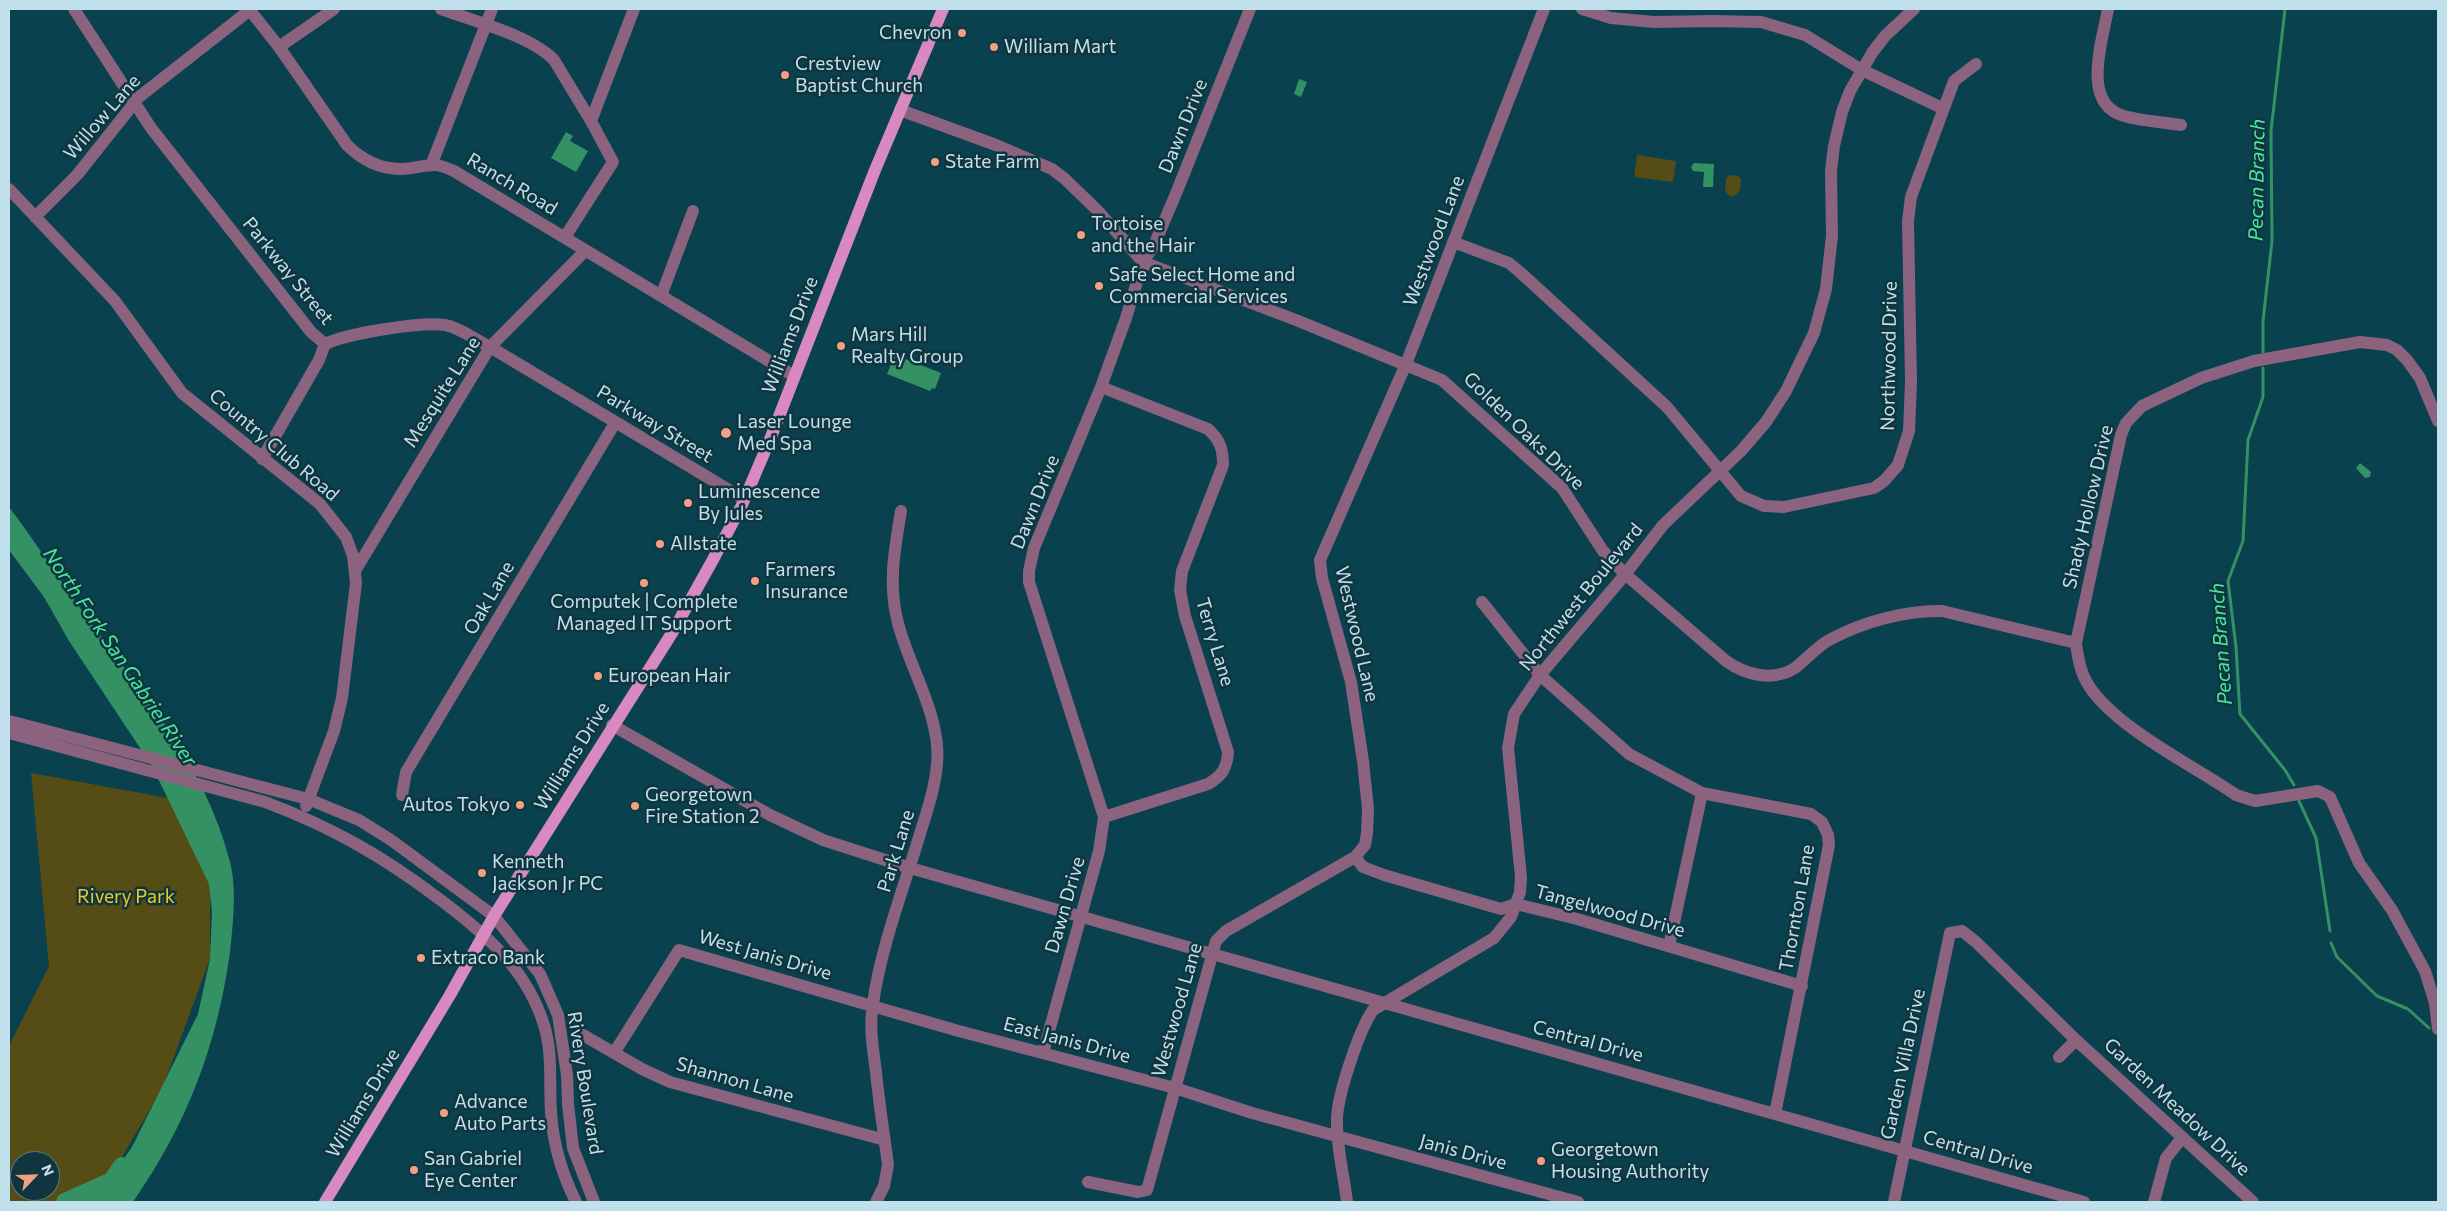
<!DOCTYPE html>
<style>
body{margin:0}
#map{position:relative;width:2447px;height:1211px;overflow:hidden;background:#09414f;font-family:Commissioner,sans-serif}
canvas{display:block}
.frame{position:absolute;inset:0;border:10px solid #c0e0eb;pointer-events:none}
.north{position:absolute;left:10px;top:1151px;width:50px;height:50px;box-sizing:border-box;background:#11353f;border:1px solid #577984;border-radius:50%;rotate:66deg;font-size:14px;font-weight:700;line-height:20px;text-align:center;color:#c0e0eb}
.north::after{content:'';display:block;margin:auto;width:18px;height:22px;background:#f39f83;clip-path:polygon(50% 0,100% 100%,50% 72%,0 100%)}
</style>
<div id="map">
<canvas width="2447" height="1211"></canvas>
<div class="frame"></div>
<div class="north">N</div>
</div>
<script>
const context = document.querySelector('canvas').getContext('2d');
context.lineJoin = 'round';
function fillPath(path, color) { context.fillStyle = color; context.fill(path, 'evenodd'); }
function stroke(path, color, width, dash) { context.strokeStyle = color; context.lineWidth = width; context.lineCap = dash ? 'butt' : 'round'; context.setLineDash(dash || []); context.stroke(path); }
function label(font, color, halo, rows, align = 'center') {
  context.font = font + ' Commissioner,sans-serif'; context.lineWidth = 5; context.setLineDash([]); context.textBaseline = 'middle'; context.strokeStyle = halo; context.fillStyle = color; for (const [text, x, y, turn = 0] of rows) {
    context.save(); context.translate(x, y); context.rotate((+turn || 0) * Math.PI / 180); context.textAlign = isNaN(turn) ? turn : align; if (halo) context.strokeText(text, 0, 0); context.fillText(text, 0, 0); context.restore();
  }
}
fillPath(new Path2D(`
 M1637 155 1676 161 1673 182 1634 177Z
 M1729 175 1738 176 1741 178 1740 190 1735 196H1730L1725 191 1726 179Z
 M31 773 168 798 210 871V959L162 1089 105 1186 62 1202H9V1046L49 966ZM20 1161H50V1191H20Z`), '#564c15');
fillPath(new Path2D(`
 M1299 79 1307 82 1301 97 1294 94Z
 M566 132 573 136 570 141 588 151 576 172 551 158Z
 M1694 163 1714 164 1713 187H1703L1704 172 1693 171 1691 167Z
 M895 355 941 373 935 389 932 388 930 391 887 374Z
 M2360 463 2371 472 2370 477 2365 478 2356 468Z
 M9 507C36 542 59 580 86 616 142 693 206 767 230 862 237 889 233 925 230 952 217 1046 187 1124 133 1202H86L105 1186 132 1147 198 1014 210 959 212 912 209 884 152 766 69 641 44 597 9 550Z`), '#349164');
stroke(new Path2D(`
 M2263 352V321L2272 241 2271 131 2285 9
 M2263 368V397L2248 440 2243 541 2228 581 2236 647 2240 714 2285 770 2294 785
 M2299 801 2316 838 2330 931
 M2331 943 2337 957 2377 996 2408 1009 2429 1028`), '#349164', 3);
stroke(new Path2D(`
 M65 1202 112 1181 122 1166`), '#349164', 18);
stroke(new Path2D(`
 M74 9 151 128 311 332 325 344
 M249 9 279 47 347 145C365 163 386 172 412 168 431 165 435 162 454 171L794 376
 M441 9C474 21 531 36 554 60L591 121
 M1582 9 1611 18 1654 22 1713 21 1761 22 1805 35 1862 70 1942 108
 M2108 9C2103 39 2080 104 2124 116 2142 121 2162 122 2181 125
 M279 47 334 9
 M900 110 996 145 1052 169 1065 179 1098 211 1143 262 1296 320 1442 380 1562 488 1603 551 1625 574 1726 661C1746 675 1773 682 1795 668 1807 659 1817 646 1831 639 1863 622 1906 610 1942 611L2076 643
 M432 163 492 9
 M9 189 115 301 182 393 320 504 346 537 353 556 356 583 342 698 334 731 306 806
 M35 217 77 175 139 97 250 10
 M565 237 613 162 591 121 634 9
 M1453 242 1509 263 1521 273 1667 407 1741 496 1764 506 1784 507 1874 488 1884 481 1898 465 1909 431 1911 382 1908 221 1911 197 1954 81 1976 64
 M661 296 693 211
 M325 344C346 334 421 321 445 325 461 328 476 340 490 347L744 499
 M1101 387 1208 429C1220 440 1223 449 1223 465L1182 571 1180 590 1185 616 1228 752C1227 768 1222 776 1208 784L1104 817
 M2438 421 2420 378 2407 360 2397 350 2387 345 2360 342 2254 361 2201 378 2142 406 2126 423 2121 435 2076 643C2078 658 2080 672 2089 686 2116 728 2194 766 2236 795L2255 801 2318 791 2330 797 2359 863 2392 910 2425 971 2435 1003 2438 1029
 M262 459 319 360 325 344
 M355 571 490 347 585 251
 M1482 602 1540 675 1629 754 1702 793 1811 814 1822 822 1828 835 1829 845 1775 1114
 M9 721 308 799 359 820 391 840 494 916 540 974 558 1015 567 1075 568 1104 573 1148 594 1202
 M612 725 770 815 823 840 910 868 2084 1202
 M9 733 265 802C334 828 384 857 442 901 487 935 527 970 544 1025 553 1054 549 1082 551 1112 553 1144 562 1174 576 1202
 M402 795 406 772 615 423
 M1355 857 1363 867 1384 875 1501 909 1516 904 1577 919 1802 986
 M1669 946 1702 793
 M583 1035 642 1069 670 1082 885 1140
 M614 1053 679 950 955 1030 1175 1088 1252 1113 1578 1202
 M1043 1053 1099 851 1104 817 1029 582V571L1034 548 1101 387 1126 318 1143 262 1154 245 1175 196 1250 9
 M2059 1057 2076 1040
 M1088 1182 1138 1192 1147 1190 1216 941 1226 931 1355 857 1365 845 1367 833 1368 809 1363 761 1351 682 1322 578 1320 560 1406 364 1544 9
 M876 1202 884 1186 888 1165C884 1134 879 1103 876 1072 873 1049 869 1027 873 1004 880 950 904 887 920 834 927 811 935 788 937 764 942 716 907 664 897 619 888 582 895 548 901 511
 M1347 1202C1344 1175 1336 1146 1337 1118 1338 1094 1359 1030 1373 1010L1494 938 1511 917 1520 892 1521 877 1508 748 1514 714 1540 675 1623 577 1663 525 1741 451 1766 422 1786 391 1814 333 1826 289 1832 236 1831 171 1834 146 1842 112 1850 91 1872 53 1885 36 1914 9
 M1894 1202 1950 933 1962 931 1976 942 2076 1040 2253 1202
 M2154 1202 2166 1158 2182 1138`), '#8b637e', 12);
stroke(new Path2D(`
 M325 1202 450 995 494 916 672 633 715 556 742 505 771 437 875 170 943 9`), '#d889c0', 12);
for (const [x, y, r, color] of [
 [962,33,5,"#f39f83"],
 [994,47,5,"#f39f83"],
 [785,75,5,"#f39f83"],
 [935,162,5,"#f39f83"],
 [1081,235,5,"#f39f83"],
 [1099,286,5,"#f39f83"],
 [841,346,5,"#f39f83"],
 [726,433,6,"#f39f83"],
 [688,503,5,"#f39f83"],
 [660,544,5,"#f39f83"],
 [755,581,5,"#f39f83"],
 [644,583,5,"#f39f83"],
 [598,676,5,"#f39f83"],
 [520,805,5,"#f39f83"],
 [635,806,5,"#f39f83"],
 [482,873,5,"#f39f83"],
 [421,958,5,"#f39f83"],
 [444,1113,5,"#f39f83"],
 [1541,1161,5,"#f39f83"],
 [414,1170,5,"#f39f83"]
]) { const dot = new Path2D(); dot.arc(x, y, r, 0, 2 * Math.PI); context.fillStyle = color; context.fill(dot); stroke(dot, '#11353f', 2); }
label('19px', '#c0e0eb', '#11353f', [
 ["Chevron",952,33,"right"],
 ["William Mart",1004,47],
 ["Crestview",795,64],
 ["Baptist Church",795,86],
 ["State Farm",945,162],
 ["Tortoise",1091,224],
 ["and the Hair",1091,246],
 ["Safe Select Home and",1109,275],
 ["Commercial Services",1109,297],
 ["Mars Hill",851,335],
 ["Realty Group",851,357],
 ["Laser Lounge",737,422],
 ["Med Spa",737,444],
 ["Luminescence",698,492],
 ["By Jules",698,514],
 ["Allstate",670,544],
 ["Farmers",765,570],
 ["Insurance",765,592],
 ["Computek | Complete",644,602,"center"],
 ["Managed IT Support",644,624,"center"],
 ["European Hair",608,676],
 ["Georgetown",645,795],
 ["Fire Station 2",645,817],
 ["Autos Tokyo",510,805,"right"],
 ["Kenneth",492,862],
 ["Jackson Jr PC",492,884],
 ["Extraco Bank",431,958],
 ["Advance",454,1102],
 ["Auto Parts",454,1124],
 ["Georgetown",1551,1150],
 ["Housing Authority",1551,1172],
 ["San Gabriel",424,1159],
 ["Eye Center",424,1181]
], 'left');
label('19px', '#c0e0eb', '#11353f', [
 ["Willow Lane",102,117,-49],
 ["Dawn Drive",1183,126,-68],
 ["Ranch Road",512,184,31],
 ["Westwood Lane",1434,241,-69],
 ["Parkway Street",288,271,51],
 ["Williams Drive",790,335,-69],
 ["Northwood Drive",1889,356,-89],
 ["Mesquite Lane",442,392,-58],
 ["Parkway Street",655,424,31],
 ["Golden Oaks Drive",1524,431,44],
 ["Country Club Road",274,445,40],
 ["Dawn Drive",1035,502,-68],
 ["Shady Hollow Drive",2088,507,-77],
 ["Northwest Boulevard",1581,597,-51],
 ["Oak Lane",489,598,-60],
 ["Westwood Lane",1357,634,77],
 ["Terry Lane",1215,642,73],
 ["Williams Drive",572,756,-58],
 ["Park Lane",896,851,-73],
 ["Dawn Drive",1065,905,-74],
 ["Thornton Lane",1797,908,-80],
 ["Tangelwood Drive",1610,911,15],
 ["West Janis Drive",765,955,16],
 ["Westwood Lane",1177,1010,-74],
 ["East Janis Drive",1067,1040,15],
 ["Central Drive",1588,1041,15],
 ["Garden Villa Drive",1903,1064,-78],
 ["Shannon Lane",735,1080,16],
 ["Rivery Boulevard",585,1083,81],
 ["Williams Drive",363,1103,-59],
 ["Garden Meadow Drive",2177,1107,43],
 ["Janis Drive",1463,1152,15],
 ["Central Drive",1978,1152,16]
]);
label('19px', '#eace23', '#11353f', [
 ["Rivery Park",126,897]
]);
label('italic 20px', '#47e99f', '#11353f', [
 ["Pecan Branch",2257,180,-89],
 ["Pecan Branch",2221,644,-94],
 ["North Fork San Gabriel River",120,657,56]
]);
</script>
